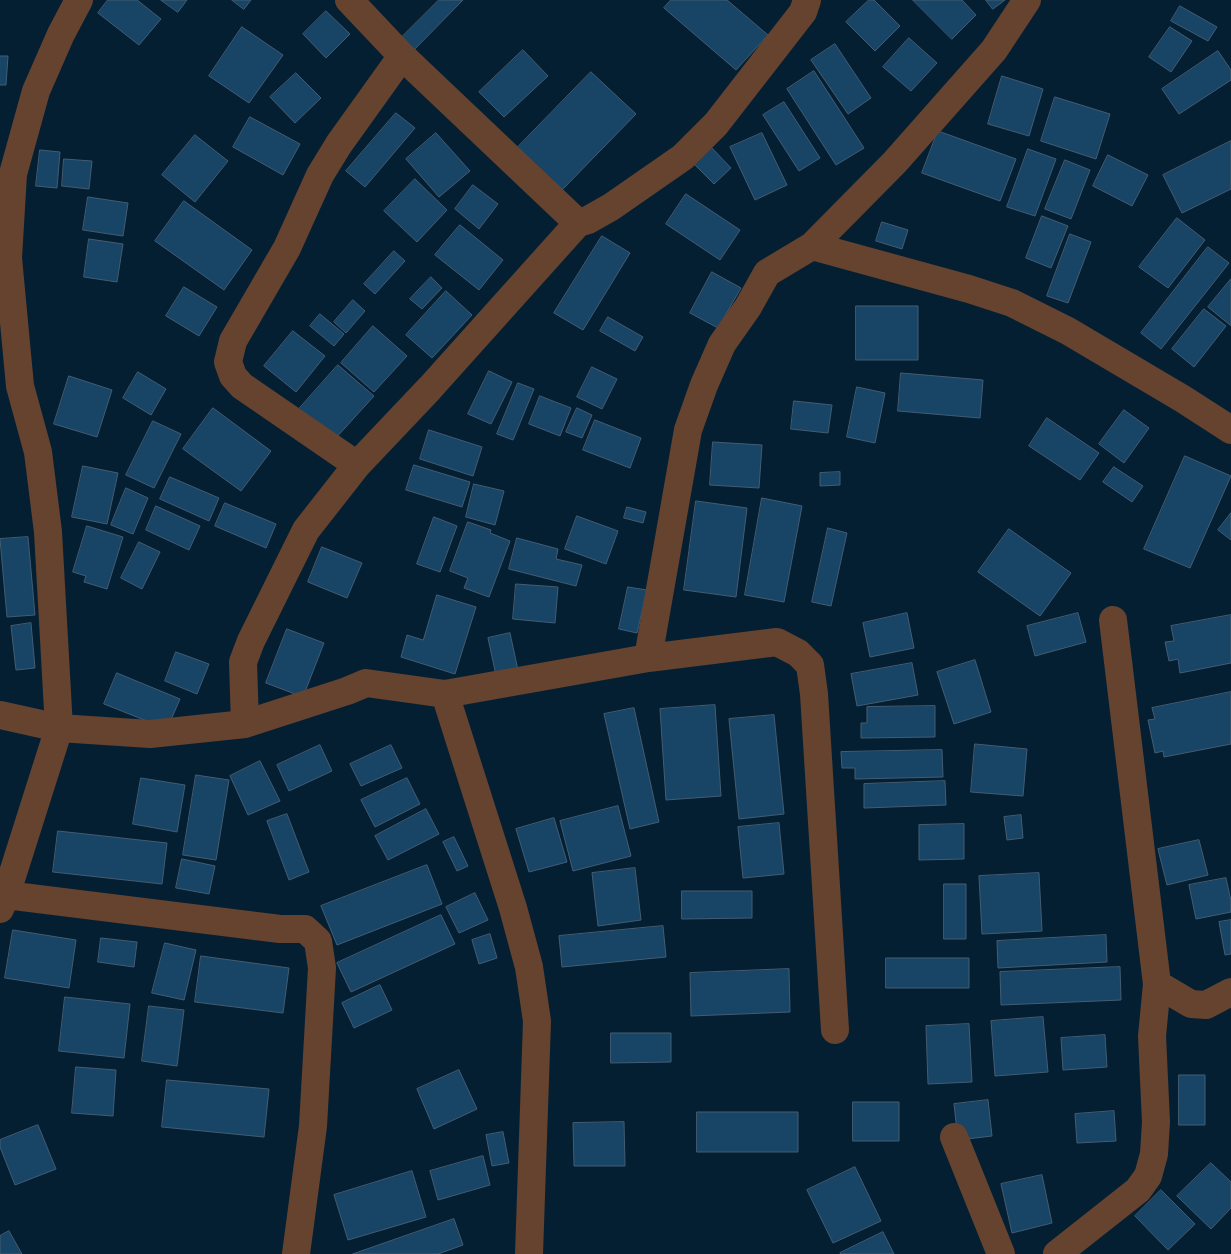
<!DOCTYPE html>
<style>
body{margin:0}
canvas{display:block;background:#051f32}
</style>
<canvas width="1231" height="1254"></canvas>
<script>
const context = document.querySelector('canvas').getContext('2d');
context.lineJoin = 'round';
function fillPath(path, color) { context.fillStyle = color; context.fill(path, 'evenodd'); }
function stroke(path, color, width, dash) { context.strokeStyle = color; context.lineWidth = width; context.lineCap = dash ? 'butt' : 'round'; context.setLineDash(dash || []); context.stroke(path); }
const building = new Path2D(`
 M108 0H137L161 19 139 45 98 13Z
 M161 0H187L178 12Z
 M232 0H251L244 9Z
 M439 0H463L408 56 395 44Z
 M671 0H727L768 35 736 70 664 8Z
 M869 0H874L900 26 875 51 846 22Z
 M913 0H962L976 15 952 39Z
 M986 0H1005L993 9Z
 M1180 6 1217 27 1208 41 1171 21Z
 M326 11 350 34 326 58 303 34Z
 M242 27 283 55 249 103 209 76Z
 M1170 27 1192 41 1171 72 1149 57Z
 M909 38 937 63 911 91 883 67Z
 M835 44 871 98 848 114 811 60Z
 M523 50 548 76 504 117 479 92Z
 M1218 51 1231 70V80L1179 114 1162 89Z
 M0 56H8L6 85H0Z
 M814 71 864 148 836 165 787 89Z
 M591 72 636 114 561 191 517 148Z
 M296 73 321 98 295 123 270 97Z
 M1002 76 1043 89 1029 136 988 124Z
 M1055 97 1110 114 1096 159 1041 141Z
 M784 102 820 158 799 171 763 115Z
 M396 113 415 128 365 187 346 171Z
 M250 117 300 144 283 175 233 147Z
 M938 131 1016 159 1000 201 922 173Z
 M436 133 470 171 439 197 406 159Z
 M762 133 787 185 755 200 730 147Z
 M195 135 228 161 195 202 162 175Z
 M1231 141V189L1182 213 1163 175Z
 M709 145 731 168 714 184 691 161Z
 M1028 149 1056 159 1035 216 1007 207Z
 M40 150 60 152 57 188 36 186Z
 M1108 155 1148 175 1132 206 1093 186Z
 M64 159 92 161 89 189 62 186Z
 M1065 160 1090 170 1071 219 1045 209Z
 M415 179 447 210 417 242 384 211Z
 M473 185 498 204 479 229 455 209Z
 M686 194 740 230 720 260 666 224Z
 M88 197 128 203 123 236 83 230Z
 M184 201 252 250 224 290 155 241Z
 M1042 216 1068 226 1051 268 1026 258Z
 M1177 218 1205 240 1168 288 1139 267Z
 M882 222 908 230 902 249 876 241Z
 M460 225 503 260 479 290 435 255Z
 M1070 234 1091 242 1068 303 1047 296Z
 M602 236 630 253 583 330 554 313Z
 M89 239 123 244 117 282 84 277Z
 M1208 247 1229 263 1161 349 1141 333Z
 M394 251 405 261 375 294 364 284Z
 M712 272 741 288 718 328 690 313Z
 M431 277 442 288 422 309 410 299Z
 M1231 279V325H1230L1208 307Z
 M184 287 217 307 199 336 166 316Z
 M446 291 472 315 432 358 406 335Z
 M353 300 365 311 346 333 334 322Z
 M856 306H918V360H856Z
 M1204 309 1226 326 1194 367 1172 349Z
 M320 314 344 334 334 346 310 326Z
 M608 317 643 337 635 351 600 331Z
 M373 326 407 356 374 392 341 363Z
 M293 331 325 356 296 392 264 366Z
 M338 365 374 396 334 440 299 409Z
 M592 367 617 379 602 409 577 397Z
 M489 371 512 382 491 424 468 414Z
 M138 372 166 389 151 415 123 398Z
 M901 373 983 380 980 418 898 411Z
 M69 376 112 390 97 437 54 424Z
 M518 383 534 389 513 440 497 434Z
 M857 387 885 393 875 443 847 437Z
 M540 396 571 408 560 436 529 424Z
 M794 401 832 405 828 433 791 429Z
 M213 408 271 451 241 491 183 449Z
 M577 408 592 415 582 438 566 432Z
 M1124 410 1149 428 1124 463 1099 444Z
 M1047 418 1099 453 1080 480 1029 446Z
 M595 420 641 438 630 468 583 450Z
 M153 421 181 434 154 488 126 475Z
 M429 430 482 447 473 476 420 459Z
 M713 442 762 445 759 488 710 485Z
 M1185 456 1231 476 1190 568 1144 549Z
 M414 465 470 482 462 507 406 490Z
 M83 466 118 473 107 524 72 517Z
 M1114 467 1143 486 1132 502 1103 482Z
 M840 472V485L820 486V473Z
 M170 477 219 498 209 521 160 499Z
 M474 484 504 491 495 525 466 517Z
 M126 488 148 498 133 534 111 525Z
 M762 498 802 506 784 602 745 595Z
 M696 501 747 508 736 597 684 590Z
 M225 503 276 524 266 548 215 526Z
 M156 506 200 526 189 550 146 530Z
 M627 507 646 512 643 523 624 518Z
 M1231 513V540L1218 530Z
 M577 516 618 531 606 564 565 549Z
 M434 517 457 526 440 572 417 564Z
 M468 522 491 530 490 533 510 541 489 597 464 588 468 578 450 571Z
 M87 526 123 537 107 589 84 582 86 576 73 572Z
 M828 528 847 533 831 606 812 602Z
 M1009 529 1071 573 1040 616 978 572Z
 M28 537 35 615 7 617 0 539Z
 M517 538 558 549 556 559 582 565 576 586 509 569Z
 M139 542 160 552 142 589 121 578Z
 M322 547 362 563 347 598 308 582Z
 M516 584 558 587 555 623 513 619Z
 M628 587 647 590 637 633 619 629Z
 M437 595 476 607 455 674 401 657 407 635 423 640Z
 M907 613 914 648 870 657 863 623Z
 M1078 613 1086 642 1035 656 1027 626Z
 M1231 615V663L1180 673 1178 659 1169 661 1165 642 1174 641 1171 626Z
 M31 623 35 668 16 670 11 626Z
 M287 629 324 643 303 697 266 683Z
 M510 633 519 675 497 680 488 638Z
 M176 652 209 664 197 694 165 681Z
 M975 660 991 712 954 724 937 672Z
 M912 663 918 695 857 706 851 674Z
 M117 673 180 699 167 729 104 704Z
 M1231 692V744L1164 757 1163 751 1155 753 1148 720 1155 719 1152 708Z
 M715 705 721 796 666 800 660 709Z
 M935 706V737L861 738V723H867V707Z
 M634 708 659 822 630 829 604 714Z
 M774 715 784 814 739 819 729 719Z
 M975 744 1027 749 1023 796 971 792Z
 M320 745 332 771 289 791 277 765Z
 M391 745 402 768 361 786 350 764Z
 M942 750 943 777 855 779V768H842L841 752Z
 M260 761 280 801 248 815 230 776Z
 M196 775 229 780 216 860 183 855Z
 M141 778 185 785 177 832 133 824Z
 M407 778 420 804 375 827 361 800Z
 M945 781 946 805 864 808V784Z
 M618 806 631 856 573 871 560 821Z
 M426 809 439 834 388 860 375 836Z
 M287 814 309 872 289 880 267 821Z
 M1021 815 1023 838 1007 840 1004 817Z
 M554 818 567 862 529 872 516 829Z
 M779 823 784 874 743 878 738 827Z
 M964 824V859L919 860V825Z
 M58 831 167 843 162 884 53 872Z
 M454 837 468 866 457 871 443 842Z
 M1199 840 1208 875 1167 885 1158 849Z
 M182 859 215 866 209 894 176 888Z
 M427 865 442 904 337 945 321 906Z
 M635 868 641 920 598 926 592 873Z
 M1039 873 1042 931 982 934 979 876Z
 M1226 878 1231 901V912L1196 919 1189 885Z
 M944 884H966V939H944Z
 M682 891H752V918L682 919Z
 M475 893 488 920 459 933 446 907Z
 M441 915 455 944 351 992 337 963Z
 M1231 920V954L1225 955 1219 922Z
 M663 926 666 957 562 967 559 936Z
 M13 930 76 940 69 988 5 978Z
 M490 934 497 958 479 964 472 940Z
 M1106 935 1107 962 998 968 997 941Z
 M101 938 137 942 134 967 98 962Z
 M165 943 196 950 184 1000 152 993Z
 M201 956 289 968 283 1013 195 1002Z
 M886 958H969V988H886Z
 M1120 967 1121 1000 1001 1005 1000 972Z
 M789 969 790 1012 691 1016 690 973Z
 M380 985 392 1010 354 1028 342 1003Z
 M65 997 130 1004 124 1058 59 1051Z
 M149 1006 184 1010 177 1066 142 1061Z
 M1043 1017 1048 1072 995 1076 991 1021Z
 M969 1024 972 1082 928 1084 926 1026Z
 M611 1033H671V1062L611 1063Z
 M1105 1035 1107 1067 1063 1070 1061 1038Z
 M76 1067 116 1070 113 1116 72 1113Z
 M459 1070 477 1109 434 1129 417 1089Z
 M1179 1075H1205V1125H1179Z
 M167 1080 269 1089 264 1137 162 1127Z
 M988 1100 992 1136 958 1140 954 1104Z
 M853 1102H899V1141H853Z
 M1114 1111 1116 1141 1077 1143 1075 1114Z
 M697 1112H798V1152H697Z
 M624 1122 625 1166H574L573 1123Z
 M38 1125 56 1169 15 1185 0 1147V1140Z
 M503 1132 509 1163 492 1166 486 1135Z
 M483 1156 490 1185 438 1200 430 1171Z
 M1211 1163 1231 1182V1208L1211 1229 1177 1196Z
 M855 1167 881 1221 833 1243 807 1190Z
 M412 1171 426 1217 348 1240 334 1195Z
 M1042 1175 1052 1223 1012 1233 1001 1184Z
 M1161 1190 1195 1224 1168 1250 1135 1216Z
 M454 1219 463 1245 438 1254H353Z
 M9 1231 22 1254H0V1236Z
 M883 1232 894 1254H841L840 1253Z`);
fillPath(building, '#184465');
stroke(building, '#425c73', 1);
stroke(new Path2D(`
 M349 0 402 56 578 223
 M812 246 969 289 1012 303 1068 331 1183 399 1231 430
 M357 465 242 386 233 376 228 362 233 341 287 248 320 175 339 144 402 56
 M648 658 688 430 704 385 722 344 748 307 767 273 812 246 895 162 994 50 1027 0
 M445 694 513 908 529 967 537 1021 529 1254
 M0 715 59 728 150 734 245 724 347 691 366 683 445 694 648 658 777 642 798 653 810 665 814 694 835 1030
 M245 724 243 662 251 641 306 530 357 465 430 388 578 223 588 220 611 207 683 157 716 124 803 12 807 0
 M6 895 280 929H305L318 941 322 968 313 1126 296 1254
 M0 909 6 895 59 728 48 532 38 452 20 386 8 258 13 174 36 91 61 34 79 0
 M1157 984 1191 1004 1206 1005 1231 992
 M954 1137 1001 1254
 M1057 1254 1138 1190 1148 1176 1154 1154 1156 1122 1152 1036 1157 984 1113 620`), '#65432f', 28);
</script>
